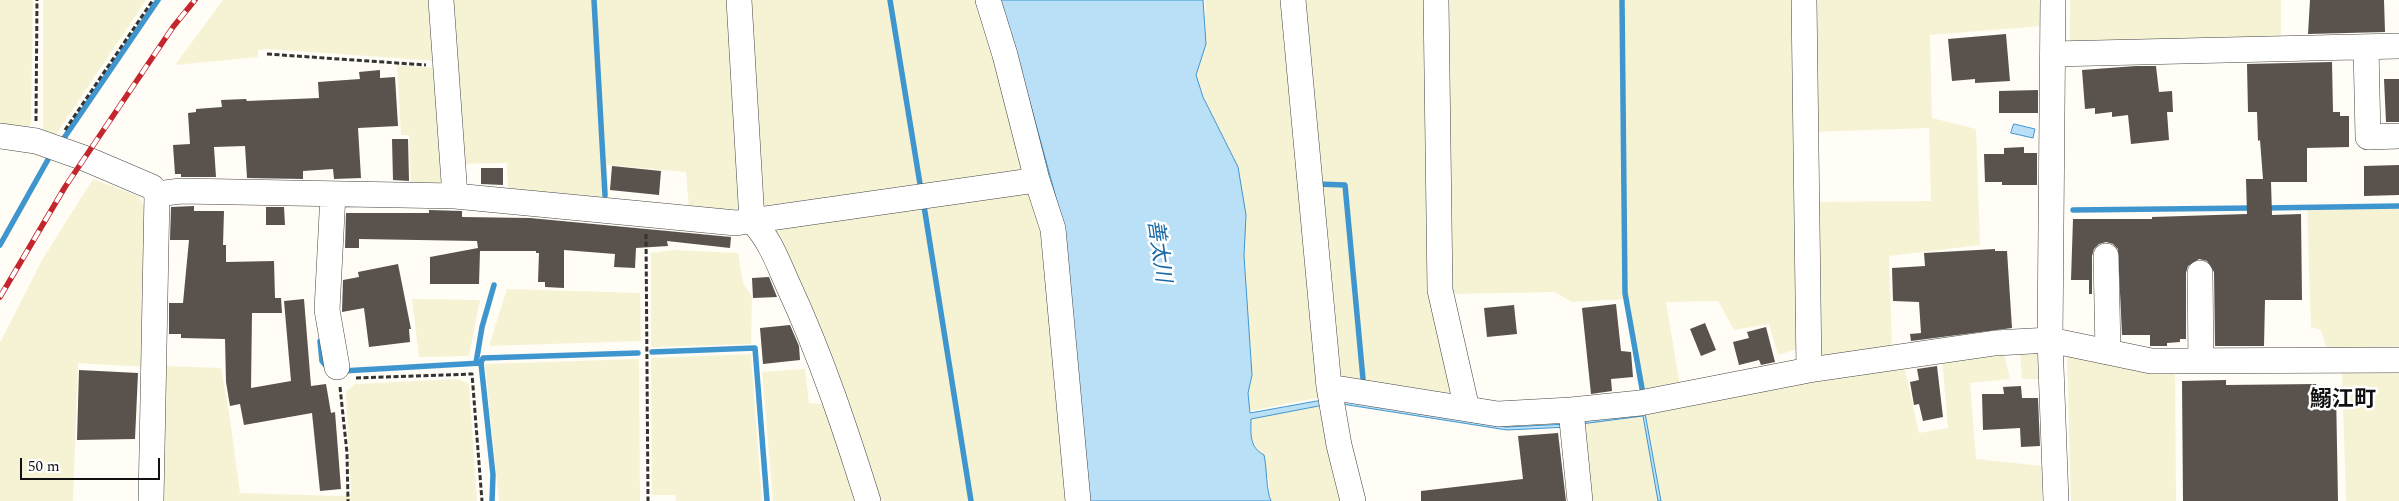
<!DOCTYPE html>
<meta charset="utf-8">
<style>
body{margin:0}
#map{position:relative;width:2399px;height:501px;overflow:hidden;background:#fffdf5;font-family:Spectral,serif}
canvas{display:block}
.scale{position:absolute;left:20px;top:458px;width:140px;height:22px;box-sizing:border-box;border:2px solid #111;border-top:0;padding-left:6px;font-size:15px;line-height:18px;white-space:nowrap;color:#111;-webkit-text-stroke:4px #fff;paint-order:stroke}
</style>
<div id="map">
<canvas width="2399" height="501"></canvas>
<div class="scale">50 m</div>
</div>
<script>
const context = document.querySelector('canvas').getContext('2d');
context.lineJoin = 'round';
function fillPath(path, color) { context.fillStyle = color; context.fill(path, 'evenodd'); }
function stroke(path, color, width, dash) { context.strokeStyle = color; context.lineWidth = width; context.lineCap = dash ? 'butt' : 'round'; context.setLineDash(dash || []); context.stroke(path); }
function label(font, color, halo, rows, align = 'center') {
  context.font = font + ' Spectral,"Noto Sans JP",serif'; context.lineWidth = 5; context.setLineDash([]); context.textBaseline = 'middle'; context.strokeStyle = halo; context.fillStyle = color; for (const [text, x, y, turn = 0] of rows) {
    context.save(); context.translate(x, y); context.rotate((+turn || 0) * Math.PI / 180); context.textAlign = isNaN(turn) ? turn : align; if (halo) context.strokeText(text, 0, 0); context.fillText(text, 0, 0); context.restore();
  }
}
fillPath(new Path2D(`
 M0 0H33L31 124 26 132 0 127Z
 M43 0H146L53 139 43 137Z
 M223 0H434L437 61 269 49 258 50V57L175 65Z
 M447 0H732L743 210 689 207 686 172 607 165 609 200 508 193 507 163 458 164Z
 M748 0H980L1025 164 1017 173 761 211Z
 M1205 0H1290L1326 396 1250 411 1248 393 1252 375 1244 256 1246 215 1196 75 1206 44Z
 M1300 0H1430L1458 394 1450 399 1338 381Z
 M1441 0H1798L1804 347 1778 355 1769 324 1734 330 1718 301 1666 302 1680 386 1643 394 1626 299 1572 302 1554 292 1452 294Z
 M1810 0H2042V26L1930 35 1932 118 1976 129 1980 245 1889 256 1892 348 1821 357 1812 202 1931 201 1929 128 1811 132Z
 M2070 0H2281V43L2070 48Z
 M397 65 437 68 444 185H411L409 135H401Z
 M93 179 138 196 145 207 147 367 78 363 73 501H0V343L42 260Z
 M1024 188 1034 194 1051 294 1070 501H876L772 234 774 224Z
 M2399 206V355H2329L2321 330 2311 327 2307 208Z
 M673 250 738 253 743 283 752 297 751 344 651 347V253Z
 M507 289 640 293 641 341 489 346Z
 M412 299 480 300 469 356 419 357Z
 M2003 350 2010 379 1970 383 1976 459 2042 466V501H1661L1645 413 1904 365 1919 433 1948 428 1942 358Z
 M2020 350 2037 354 2039 379H2022Z
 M751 354 762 501H676L675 495H652L651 358Z
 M2074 356 2175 374 2176 501H2071L2067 357Z
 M639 359 640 501H499L485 364Z
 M163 366 221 368 230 419 240 493 343 496 351 494 346 392 355 384 458 379 469 384 477 501H159Z
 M805 369 809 403 828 405 859 501H773L762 372Z
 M2399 370V501H2346L2342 371Z
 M1329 404 1348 501H1271L1269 496V481L1264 471 1265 461 1251 440V419Z
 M1643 416 1658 501H1585L1581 424Z`), '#f6f3d4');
const water = new Path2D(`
 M999 0H1203L1206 44 1196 75 1203 97 1238 167 1246 215 1244 256 1252 375 1248 393 1250 413 1328 399 1329 404 1251 419C1251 434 1249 447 1264 455 1267 467 1266 491 1271 501H1086L1061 216 1029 99Z
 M2014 124 2035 129 2033 138 2011 133Z
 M1342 399 1506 427 1568 424V427L1507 430 1342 404Z
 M1645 413 1661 501H1658L1643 416 1581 424V422Z`);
fillPath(water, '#b9e0f7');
stroke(water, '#3f96cf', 1);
stroke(new Path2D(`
 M594 0 605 195
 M890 0 920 184
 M1622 0 1625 293 1643 394
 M62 141 158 0
 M1317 184 1345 185 1363 379
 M924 206 971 501
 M2265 208 2399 206
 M2073 210 2253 208
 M0 245 50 156
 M320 341 322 361 327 367
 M652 352 755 348 767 501
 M476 363 482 327 494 285
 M481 363 493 475 492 501
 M342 371 481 363 483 358 638 353`), '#3f96cf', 5.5);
fillPath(new Path2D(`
 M2310 0H2384L2385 32 2308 34Z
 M2006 34 2010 81 1975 83V79L1952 81 1948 39Z
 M2332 62 2333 112H2340V116H2349V147L2307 148V182H2271L2272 215 2301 214 2302 300H2265L2264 346H2215L2214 272 2207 261 2199 259 2188 266 2186 273V339H2180V342L2167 343V346H2150V335H2122L2118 249 2113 244 2106 242 2099 244 2094 249 2092 256V294H2089V280H2071L2073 219H2152V217L2247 214 2246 179H2263L2260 140 2258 141 2257 112H2248L2247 64Z
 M2136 66H2156L2159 92 2172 91 2173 112H2167L2169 140 2131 144 2128 115 2112 117V112L2095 114V108L2085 109 2082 70Z
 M380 70V78L395 77 398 126 358 128 361 178 334 179 333 169 303 171V179L247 178 245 146 214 147 216 177H181V174H175L173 145 190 144 188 113 196 112V109L222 107 221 100 246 99 247 101 319 98 318 82 360 79 359 72Z
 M2384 79H2399V122H2386Z
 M2038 90V113H1999V91Z
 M392 139H408L409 181 393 180Z
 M2024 147V153H2037V185H2002V182H1985L1984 154H2004V148Z
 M2399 165V195L2364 196V166Z
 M612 166 661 171 659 195 610 190Z
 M481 168H503V185L481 184Z
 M194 206V211H224L223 245H226V262L274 261 275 298H281L282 313H252L251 388 291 381 284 301 304 299 311 386 326 384 331 413 335 412 341 489 320 491 312 413 244 425 240 404 230 406 226 382 225 339 181 338V334H169V303H183L189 240H170L171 207Z
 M266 207H284L285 225H266Z
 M429 210 462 211V217L530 218 731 237 730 248 667 241 668 246 636 248 635 268 614 267 615 254 564 250V288L545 287V282H538L539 253H536V251H480L479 284H430V257L478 248 477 241 359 239V248H345L346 213H429Z
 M1995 249V251H2007L2012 328 1911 341 1910 334 1921 333 1919 302 1893 301 1892 268 1925 266 1924 253Z
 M398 264 411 329H409L410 342 369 347 364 308 342 312 343 280 359 277 358 272Z
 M769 277 777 297 753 298 752 278Z
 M1616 304 1621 351 1631 352 1633 377 1611 379 1612 391 1591 394 1582 308Z
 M1514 305 1517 334 1487 337 1484 308Z
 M1705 323 1716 350 1701 356 1690 329Z
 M790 325 799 346 800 360 763 364 760 328Z
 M1766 327 1775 362 1761 365 1759 360 1739 365 1733 342 1749 338 1747 332Z
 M1937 366 1943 417 1923 421 1919 404 1914 405 1910 382 1919 380 1917 369Z
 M79 370 138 373 135 439 77 440Z
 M2226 380V385L2316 384 2317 391H2336L2338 501H2183L2182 381Z
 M2021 386 2022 398H2038L2040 446 2021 447 2020 428 1983 430 1982 394H2004L2003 387Z
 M1558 433 1566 501H1421V491L1523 479 1518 436Z`), '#5a524d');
const minor = new Path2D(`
 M441 0 455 196
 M739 0 752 221C770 239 778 263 789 287 821 356 845 428 868 501
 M988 0 1005 55 1037 180 1053 229 1078 501
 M1293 0 1329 387 1339 445 1353 501
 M1436 0 1440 290 1467 409
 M1804 0 1809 370
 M2053 0 2050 340 2056 501
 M2366 47 2368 137 2399 136
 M2053 54 2399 46
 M0 136 36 141 84 158 152 187 157 194 151 501
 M157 194 181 191 455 196 736 223 1037 180
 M333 194 327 310 337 367
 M2106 256 2108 352
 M2200 273 2201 361
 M1329 387 1498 414 1571 410 1640 403 1809 370 1995 343 2050 340 2151 361 2399 360
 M1571 410 1580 501`);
stroke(minor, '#444', 26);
stroke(new Path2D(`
 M267 54 426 65
 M36 121 37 0
 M65 130 153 0
 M646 234 648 501
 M356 378 472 374 482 501
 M340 387 347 453 348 501`), '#333', 3, [5, 2.5]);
stroke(minor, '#fff', 25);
const rail = new Path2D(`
 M0 297 65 187 173 27 195 0`);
stroke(rail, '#c4262e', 5.5);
stroke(rail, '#fff', 4, [11]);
label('italic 21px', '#1768a6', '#fff', [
 ["善太川",1157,251,82]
]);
label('bold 22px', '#111', '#fff', [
 ["鰯江町",2343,402]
]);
</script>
